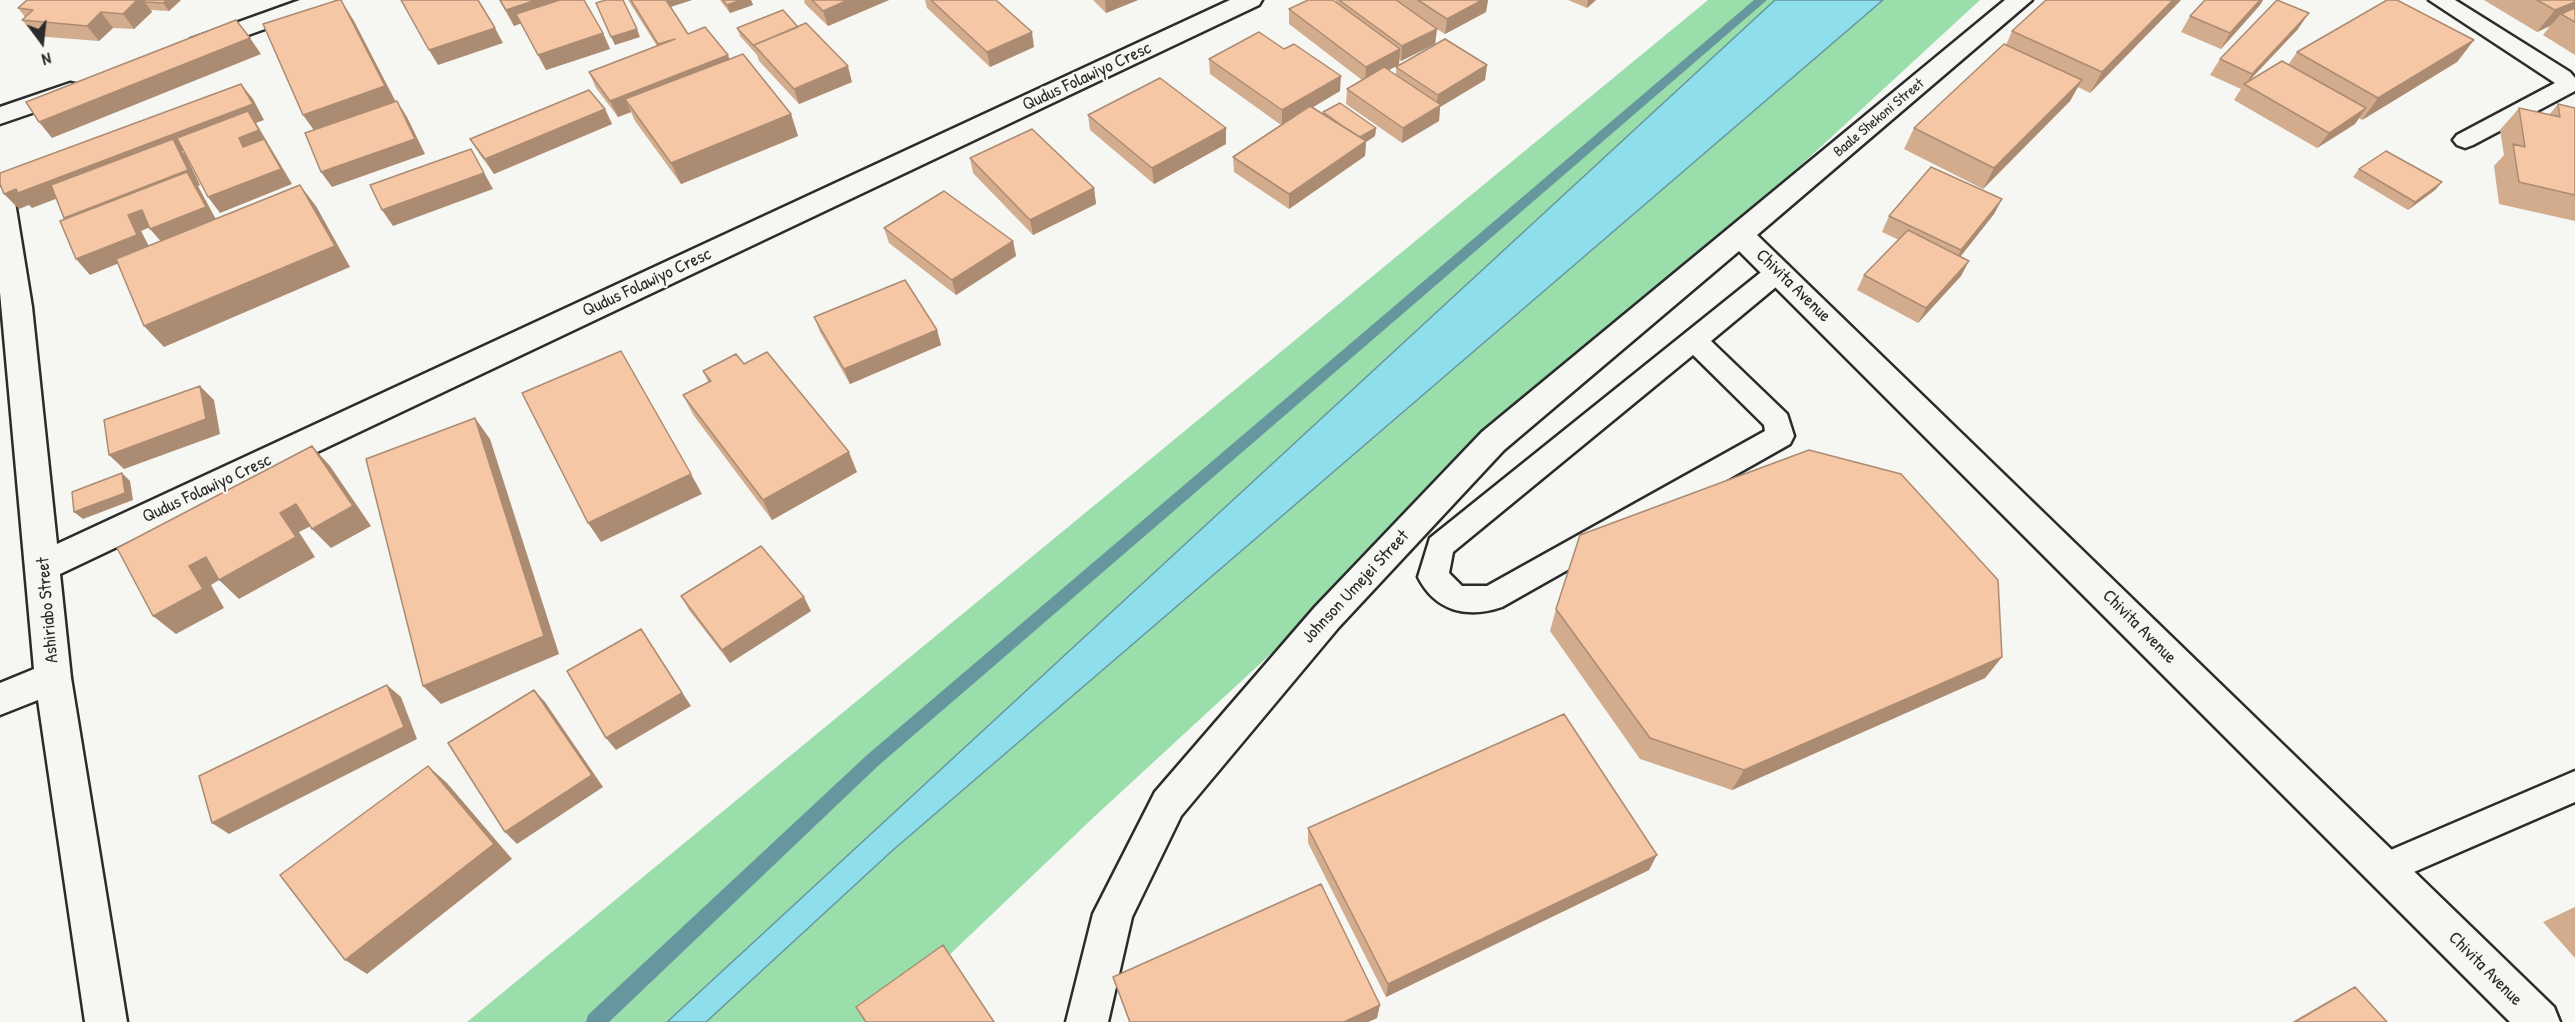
<!DOCTYPE html>
<style>
body{margin:0}
#map{position:relative;width:2575px;height:1022px;overflow:hidden;background:#f6f6f2;font-family:"Patrick Hand",sans-serif}
canvas{display:block}
.north{position:absolute;left:12px;top:12px;width:60px;height:60px;-webkit-text-stroke:4px #f6f6f2;paint-order:stroke;rotate:165deg;font-size:16px;font-weight:700;line-height:24px;text-align:center;color:#2b2b2b}
.north::after{content:'';display:block;margin:auto;width:21px;height:27px;background:#2b2b2b;clip-path:polygon(50% 0,100% 100%,50% 72%,0 100%)}
</style>
<div id="map">
<canvas width="2575" height="1022"></canvas>
<div class="north">N</div>
</div>
<script>
const context = document.querySelector('canvas').getContext('2d');
context.lineJoin = 'round';
function fillPath(path, color) { context.fillStyle = color; context.fill(path, 'evenodd'); }
function stroke(path, color, width, dash) { context.strokeStyle = color; context.lineWidth = width; context.lineCap = dash ? 'butt' : 'round'; context.setLineDash(dash || []); context.stroke(path); }
function label(font, color, halo, rows, align = 'center') {
  context.font = font + ' "Patrick Hand",sans-serif'; context.lineWidth = 4.5; context.setLineDash([]); context.textBaseline = 'middle'; context.strokeStyle = halo; context.fillStyle = color; for (const [text, x, y, turn = 0] of rows) {
    context.save(); context.translate(x, y); context.rotate((+turn || 0) * Math.PI / 180); context.textAlign = isNaN(turn) ? turn : align; if (halo) context.strokeText(text, 0, 0); context.fillText(text, 0, 0); context.restore();
  }
}
fillPath(new Path2D(`
 M1708 0H1775L667 1022H467Z
 M1883 0H1980L1095 816 879 1022H706L893 850Z`), '#99deab');
const water = new Path2D(`
 M1775 0H1883L893 850 706 1022H667Z`);
fillPath(water, '#8edeeb');
stroke(water, '#66969e', 1.5);
fillPath(new Path2D(`
 M1754 0H1767L879 765 609 1022H586L588 1015 867 755Z`), '#66969e');
const service = new Path2D(`
 M2429 0H2455L2570 72 2575 78V91L2473 145 2465 148 2457 145 2453 140 2457 135 2555 83Z
 M1779 262 1788 265 1791 271 1788 277 1711 341 1787 414 1794 436 1790 444 1502 607C1467 619 1435 611 1418 577L1430 538 1770 265ZM1693 355 1764 425 1765 431 1487 586H1462L1449 573 1453 552Z
 M2575 771V802L2384 885 2372 880 2367 869 2372 858Z`);
const minor = new Path2D(`
 M300 0H335L332 5 209 49 200 52 191 49 187 44 191 39Z
 M1230 0H1262L1259 5 60 574 71 678 127 1022H85L38 700 0 715V683L34 669 0 292V187L10 189 14 196 32 307 57 544Z
 M2005 0H2032L1757 235 2554 1007 2560 1022H2510L1739 251 1504 450 1339 627 1181 816 1132 917 1108 1022H1066L1093 914 1155 792 1315 607 1482 432Z
 M70 83 79 85 83 91 79 97 0 124V107Z`);
stroke(service, '#2b2b2b', 5);
stroke(minor, '#2b2b2b', 5);
fillPath(service, '#f6f6f2');
fillPath(minor, '#f6f6f2');
fillPath(new Path2D(`
 M27 0H181L169 11 151 10 152 12 134 29 113 28 99 41 35 36 22 20 25 17 18 8Z
 M499 0H584L603 33 610 49 546 70 521 23 514 26Z
 M628 0H692L670 7 688 34 730 59 791 114 798 136 681 184 635 121 631 112 618 117 596 88 589 72 657 46Z
 M720 0H751L753 5 730 13Z
 M804 0H889L828 26 805 4Z
 M925 0H996L1034 47 990 67 927 8Z
 M1093 0H1138L1106 13Z
 M1336 0H1488L1486 12 1445 34 1432 26 1437 29 1435 44 1401 61 1399 60V65L1388 70 1396 75V67L1487 65 1485 80 1440 107 1439 121 1402 143 1346 104 1347 89 1362 80 1289 24V9L1336 2Z
 M1568 0H1596L1587 8Z
 M2205 0H2263L2260 5 2221 49 2181 32 2190 16Z
 M2484 0H2575V55L2543 35 2550 26 2537 32Z
 M2180 1 2090 93 2078 87 2070 101 1983 189 1904 149 1914 128 2006 45 2012 31Z
 M737 28 852 82 799 104 759 61 757 55 740 36Z
 M2298 29 2249 81 2288 65 2297 52 2474 40 2457 62 2362 120 2359 118 2355 124 2317 148 2234 100 2241 89 2210 75 2220 59Z
 M1209 59 1340 91 1312 108 1323 114V112L1376 128 1375 136 1366 142 1365 156 1289 209 1234 172 1233 157 1281 125 1210 74Z
 M2558 104 2575 108V221L2499 204 2494 166 2504 155 2500 130 2519 108 2549 115Z
 M605 109 612 124 494 174 480 155 470 139Z
 M1088 115 1226 144 1154 184 1090 130Z
 M970 158 1094 188 1096 204 1033 235 973 173Z
 M2359 169 2442 182 2435 190 2408 210 2353 177Z
 M2002 199 1994 214 1960 257 1961 276 1918 323 1857 290 1864 275 1899 240 1882 232 1889 216Z
 M884 228 1013 241 1016 256 956 295 889 243Z
 M814 317 937 330 941 345 850 384 820 332Z
 M744 364 857 472 772 520 694 416 683 395 708 382 703 371Z
 M681 596 811 611 730 663 689 610Z
 M1556 609 2002 657 1985 678 1732 790 1640 759 1550 631Z
 M1308 828 1649 870 1386 997 1308 843Z
 M2575 907V958L2543 922Z
 M1113 977 1377 1018 1368 1022H1129Z
 M2355 987 2387 1022H2292L2330 1000Z`), '#d3ab8d');
fillPath(new Path2D(`
 M137 0H143L152 12 134 29 123 14Z
 M167 0H181L169 11 163 3Z
 M341 0 354 21 399 108 318 136 303 115Z
 M536 0H582L514 26 506 10Z
 M667 0H692L670 7Z
 M741 0H751L753 5 730 13 727 5Z
 M848 0H889L828 26 823 11Z
 M1105 0H1138L1106 13Z
 M1482 0H1488L1486 12 1445 34 1447 19Z
 M1588 0H1596L1587 8Z
 M2173 0H2181L2090 93 2102 72Z
 M2260 0H2263L2260 5 2221 49 2230 33Z
 M2575 2V16L2561 14 2550 26 2537 32 2555 10Z
 M101 12 113 28 99 41 87 26Z
 M2309 13 2298 29 2245 85 2252 74Z
 M495 28 503 43 438 65 429 50Z
 M637 29 640 37 615 45 611 37Z
 M1437 29 1435 44 1401 61 1402 46Z
 M1032 32 1034 47 990 67 987 52Z
 M603 33 610 49 546 70 538 55Z
 M250 38 261 54 52 138 39 122Z
 M2474 40 2457 62 2362 120 2378 98Z
 M1400 49 1399 65 1365 82 1366 67Z
 M728 55 734 71 625 99 631 112 618 117 610 101Z
 M1487 65 1485 80 1440 107 1439 121 1402 143 1403 128 1436 108 1438 95Z
 M848 66 852 82 799 104 794 89Z
 M1341 76 1340 91 1282 125V110Z
 M2082 80 2070 101 1983 189 1994 168Z
 M241 84 253 99 264 120 256 123 292 184 220 213 208 197 243 147 239 138 255 123 182 151 185 154 200 185 198 186 218 223 164 245 150 229 195 187 78 233 64 218 179 152 32 208 29 205 19 209 4 194Z
 M397 101 407 117 425 154 332 187 321 172Z
 M2366 108 2355 124 2317 148 2329 133Z
 M605 109 612 124 494 174 485 159Z
 M791 114 798 136 681 184 671 163Z
 M1226 128V144L1154 184 1152 168Z
 M1376 128 1375 136 1366 142 1365 156 1289 209V194L1359 138Z
 M471 149 493 189 393 226 382 210Z
 M2442 182 2435 190 2408 210 2415 202Z
 M300 185 316 206 350 267 164 347 144 326Z
 M1094 188 1096 204 1033 235 1030 220Z
 M2002 199 1994 214 1953 266 1961 250Z
 M142 210 155 225 141 231 151 250 90 275 76 259 128 215Z
 M1013 241 1016 256 956 295 952 280Z
 M1969 261 1961 276 1918 323 1926 308Z
 M937 330 941 345 850 384 844 369Z
 M200 386 214 400 220 434 124 469 109 455Z
 M475 418 490 439 559 654 441 704 423 686Z
 M312 446 330 466 371 526 331 548 312 529Z
 M849 452 857 472 772 520 763 500Z
 M122 473 130 481 133 500 83 519 74 512Z
 M691 474 702 494 601 542 588 523Z
 M296 504 315 524 299 532 315 557 239 599 219 580 211 585 224 608 176 634 153 616 189 566 280 513Z
 M804 597 811 611 730 663 722 650Z
 M641 629 691 706 616 750 606 738Z
 M2002 657 1985 678 1732 790 1744 770Z
 M387 685 401 697 417 739 229 834 212 823Z
 M534 690 545 702 603 787 517 844 505 832Z
 M428 766 447 783 512 859 367 974 345 960Z
 M1657 855 1649 870 1386 997 1388 984Z
 M1380 1005 1377 1018 1368 1022H1344Z`), '#ac8b73');
const building = new Path2D(`
 M27 0H137L123 14 101 12 87 26 22 20 33 10 18 8Z
 M143 0H167L163 3 145 2Z
 M338 0H341L385 86 303 115 263 24Z
 M401 0H478L495 28 429 50Z
 M500 0H536L506 10Z
 M560 0H584L603 33 538 55 516 14Z
 M606 0H623L637 29 611 37 596 3Z
 M631 0H666L688 34 705 27 728 55 610 101 589 72 675 39 658 44Z
 M723 0H741L727 5Z
 M812 0H848L823 11Z
 M931 0H996L1032 32 987 52Z
 M1308 0H1333L1400 49 1366 67 1289 9Z
 M1339 0H1396L1437 29 1402 46Z
 M1418 0H1482L1447 19Z
 M2046 0H2173L2102 72 2012 31Z
 M2205 0H2260L2230 33 2190 16Z
 M2277 0 2309 13 2252 74 2220 59Z
 M2387 0H2397L2474 40 2378 98 2297 52Z
 M2537 0H2575V2L2555 10Z
 M2575 8V22L2561 14Z
 M783 10 798 27 754 45V46L737 28Z
 M236 20 250 38 39 122 26 102Z
 M806 23 848 66 794 89 754 45Z
 M1259 32 1284 49 1294 44 1341 76 1282 110 1209 59Z
 M1445 39 1487 65 1438 95 1396 67Z
 M2004 44 2082 80 1994 168 1914 128Z
 M743 54 791 114 671 163 625 99Z
 M2282 61 2366 108 2329 133 2244 84Z
 M1384 67 1441 105 1403 128 1347 89Z
 M1160 78 1226 128 1152 168 1088 115Z
 M241 84 253 104 18 193 16 189 4 194 0 184V173Z
 M589 90 605 109 485 159 470 139Z
 M397 101 415 139 321 172 305 133Z
 M1340 103 1376 128 1360 137 1344 127 1323 112Z
 M2558 104 2575 108V195L2519 182 2513 144 2525 147 2519 108 2560 117Z
 M1310 106 1366 141 1289 194 1233 157Z
 M248 111 259 130 239 138 243 147 264 139 281 169 208 197 177 138Z
 M1032 129 1094 188 1030 220 970 158Z
 M173 139 188 170 64 218 51 185Z
 M471 149 484 173 382 210 370 185Z
 M2386 151 2442 182 2415 202 2359 169Z
 M1931 167 2002 199 1961 250 1889 216Z
 M187 172 206 207 150 229 142 210 128 215 137 235 76 259 60 221Z
 M300 185 335 246 144 326 116 259Z
 M944 191 1013 241 952 280 884 228Z
 M1908 230 1969 261 1926 308 1864 275Z
 M905 280 937 330 844 369 814 317Z
 M621 351 691 474 588 523 522 393Z
 M767 352 849 452 763 500 683 395 711 381 703 371 736 354 744 364Z
 M200 386 206 419 109 455 104 420Z
 M475 418 544 636 423 686 366 459Z
 M312 446 353 506 312 529 296 504 280 513 296 537 219 580 206 557 189 566 203 589 153 616 117 548Z
 M1809 450 1901 474 1998 580 2002 657 1744 770 1650 738 1556 609 1580 535Z
 M122 473 125 493 74 512 72 492Z
 M761 546 804 597 722 650 681 596Z
 M641 629 682 693 606 738 567 671Z
 M387 685 404 727 212 823 199 776Z
 M534 690 592 775 505 832 448 743Z
 M1564 714 1657 855 1388 984 1308 828Z
 M428 766 494 844 345 960 280 875Z
 M1321 884 1380 1005 1344 1022H1130L1113 977Z
 M943 945 994 1022H866L856 1007Z
 M2355 987 2387 1022H2295Z`);
fillPath(building, '#f5c7a4');
stroke(building, '#ac8b73', 1.5);
label('15px', '#2b2b2b', '#f6f6f2', [
 ["Baale Shekoni Street",1879,118,-40]
]);
label('18px', '#2b2b2b', '#f6f6f2', [
 ["Qudus Folawiyo Cresc",1087,77,-25],
 ["Qudus Folawiyo Cresc",647,283,-25],
 ["Chivita Avenue",1793,286,44],
 ["Qudus Folawiyo Cresc",207,489,-25],
 ["Johnson Umejei Street",1356,587,-47],
 ["Ashiriabo Street",48,610,-95],
 ["Chivita Avenue",2139,627,45],
 ["Chivita Avenue",2485,969,45]
]);
</script>
